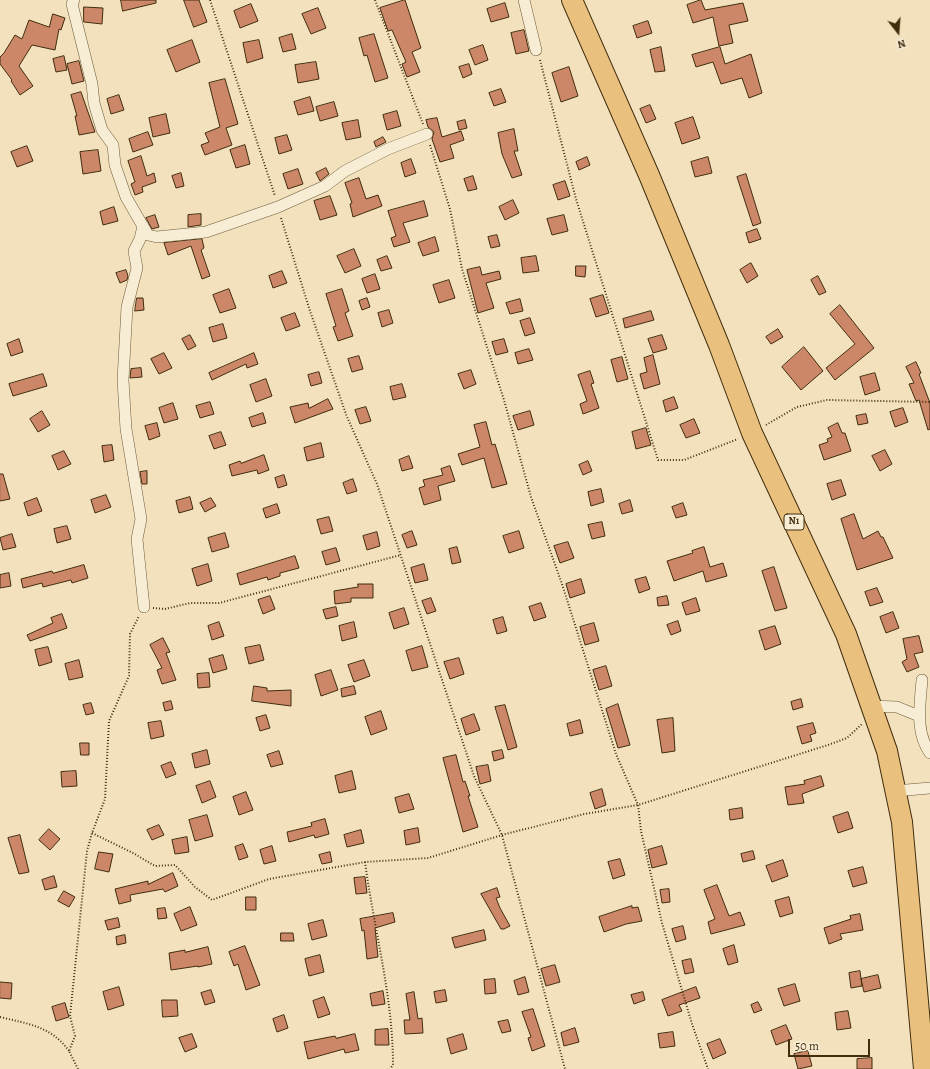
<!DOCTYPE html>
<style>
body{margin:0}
#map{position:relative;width:930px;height:1069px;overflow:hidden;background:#f3e1bd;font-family:Alegreya,serif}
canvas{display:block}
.north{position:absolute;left:878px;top:12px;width:40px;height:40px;-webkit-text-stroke:3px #f7ecd4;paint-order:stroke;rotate:163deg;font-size:11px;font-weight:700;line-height:16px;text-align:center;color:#412d0e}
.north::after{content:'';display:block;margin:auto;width:14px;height:18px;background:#412d0e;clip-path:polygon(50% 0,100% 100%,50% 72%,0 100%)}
.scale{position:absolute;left:788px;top:1039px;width:82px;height:18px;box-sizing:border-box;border:2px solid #412d0e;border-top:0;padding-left:5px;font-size:12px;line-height:14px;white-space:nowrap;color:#412d0e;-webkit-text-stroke:3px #f7ecd4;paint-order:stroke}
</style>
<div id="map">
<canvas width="930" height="1069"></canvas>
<div class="north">N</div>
<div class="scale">50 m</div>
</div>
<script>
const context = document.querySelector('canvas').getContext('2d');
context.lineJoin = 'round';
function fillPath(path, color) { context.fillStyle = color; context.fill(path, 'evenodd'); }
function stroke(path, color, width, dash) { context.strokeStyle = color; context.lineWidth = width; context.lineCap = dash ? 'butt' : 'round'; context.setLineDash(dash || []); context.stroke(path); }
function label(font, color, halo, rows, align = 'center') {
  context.font = font + ' Alegreya,serif'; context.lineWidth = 4; context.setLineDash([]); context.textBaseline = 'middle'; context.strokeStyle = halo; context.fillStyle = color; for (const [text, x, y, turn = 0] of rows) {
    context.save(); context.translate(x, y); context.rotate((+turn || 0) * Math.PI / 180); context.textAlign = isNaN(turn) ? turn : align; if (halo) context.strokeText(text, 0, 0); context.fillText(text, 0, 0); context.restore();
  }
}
const building = new Path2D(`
 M121 0H156V3L123 11Z
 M184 0H199L207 22 194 27Z
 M405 0 421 48 412 52 420 72 407 77 402 64 406 62 392 30 388 31 380 8Z
 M701 0 705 10 743 3 748 21 729 25 733 43 719 46 713 17 693 23 687 5Z
 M505 3 509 17 491 22 487 9Z
 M251 4 258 21 240 28 234 11Z
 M84 7 103 8 102 24 84 22Z
 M318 8 326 28 311 34 302 14Z
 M53 14 65 18 61 30 59 29 55 50 32 45 19 66 33 86 20 95 11 81 12 80 0 64V57L4 53 15 35 22 39 29 20 49 27Z
 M648 21 652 33 637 38 633 26Z
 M524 30 529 51 516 54 511 33Z
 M292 34 296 49 283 52 279 38Z
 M374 34 388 78 375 82 367 55 364 56 359 38Z
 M192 40 200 62 176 72 167 50Z
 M259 40 263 58 247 63 243 43Z
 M483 45 488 60 475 65 469 50Z
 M661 47 665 71 655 72 650 50Z
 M720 47 725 64 751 54 762 93 749 98 742 78 721 84 713 62 696 67 692 55Z
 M64 56 67 70 56 72 53 59Z
 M79 61 84 81 72 84 67 64Z
 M316 62 319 79 298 83 295 65Z
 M469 64 472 74 463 78 459 67Z
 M569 67 578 96 561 102 552 73Z
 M225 79 238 124 226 128 232 145 205 155 201 145 209 142 205 133 220 127 209 83Z
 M501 89 506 102 494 106 489 93Z
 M81 92 95 132 79 135 75 116H77L71 95Z
 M119 95 124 110 111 114 107 99Z
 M310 97 314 111 298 115 294 102Z
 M334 102 338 116 320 121 316 107Z
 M650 105 656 119 646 123 640 109Z
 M397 111 401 126 387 130 383 115Z
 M166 114 170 133 153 137 149 118Z
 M693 117 700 138 682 144 675 123Z
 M437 118 442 137 461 131 464 140 450 145 454 158 440 162 432 139 434 132 428 127 426 120Z
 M358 120 361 137 346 140 342 123Z
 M465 120 467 128 459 130 457 122Z
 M514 129 518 151H514L522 175 512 178 502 154 498 133Z
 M148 132 153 145 133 152 129 139Z
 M287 135 292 150 279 154 275 138Z
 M383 137 386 142 376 147 374 142Z
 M245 145 250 164 236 168 230 150Z
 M27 146 33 161 17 167 11 152Z
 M98 150 101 171 83 174 80 152Z
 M141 156 147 176 154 173 156 182 142 187 143 192 135 195 131 184 135 182 128 161Z
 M587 157 590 165 579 170 576 162Z
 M708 157 712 173 695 177 691 162Z
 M411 159 416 173 405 177 401 163Z
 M326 168 329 174 320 181 316 173Z
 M298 169 303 184 288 189 283 174Z
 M181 173 184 186 176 188 172 176Z
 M746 174 761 223 753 226 737 177Z
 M473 176 477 189 468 191 464 179Z
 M359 178 366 199 378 195 382 206 353 217 350 204 352 203 345 183Z
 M565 181 570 196 558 200 553 185Z
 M330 196 337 215 320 220 314 201Z
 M513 200 519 213 505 220 499 207Z
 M424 201 428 216 403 223 410 242 394 247 391 238 396 236 388 211Z
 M114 207 118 221 103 225 100 212Z
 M201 214V225L188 227V215Z
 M155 215 159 227 152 229 146 218Z
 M564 215 568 231 552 235 547 219Z
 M757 229 761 239 749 243 746 233Z
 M497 235 500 246 491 248 488 237Z
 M435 237 439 251 423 256 418 243Z
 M202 239 204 248 201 250 210 276 202 279 191 246 168 255 164 243Z
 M354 249 361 266 345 273 337 256Z
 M387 256 392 268 381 271 377 260Z
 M536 256 539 271 523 273 521 258Z
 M751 263 758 276 747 283 740 270Z
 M576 266H586L585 277 576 276Z
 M480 267 482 275 499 271 501 279 486 283 494 308 478 313 467 270Z
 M126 270 128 276 127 280 120 283 116 273Z
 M282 271 287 283 273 288 269 276Z
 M375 274 380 289 367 293 362 279Z
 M818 276 826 292 819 295 811 280Z
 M449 280 455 298 439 303 433 285Z
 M229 289 236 308 220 313 213 295Z
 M342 289 349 311 345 313 353 336 338 341 333 327 336 326 326 294Z
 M603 295 609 313 596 317 590 299Z
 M137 298H143L144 310 135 311Z
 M367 298 370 307 362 310 359 301Z
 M520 299 523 311 510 314 506 303Z
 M840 305 874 348 835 380 826 368 855 344 830 314Z
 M389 310 393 323 382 327 378 313Z
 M651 311 654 320 625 328 623 319Z
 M295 313 300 326 286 331 281 318Z
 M530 318 535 333 525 336 520 321Z
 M223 324 227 338 213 342 209 328Z
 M778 329 783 337 771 344 766 337Z
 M190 335 196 346 188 350 182 339Z
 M662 335 667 349 653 353 648 339Z
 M19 339 23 352 11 356 7 344Z
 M504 339 508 352 496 355 492 342Z
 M804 347 823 371 801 390 782 367Z
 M529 349 533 360 518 364 515 353Z
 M164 353 172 368 159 374 151 359Z
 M254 353 258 364 247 368 246 364 212 380 209 373Z
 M653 355 660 384 644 389 640 374 647 372 644 358Z
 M359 356 363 369 352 372 348 359Z
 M622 357 628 379 617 382 611 360Z
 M916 362 921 373 919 374 930 403V429L928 430 919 400 916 401 909 384 914 383 906 367Z
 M141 368 142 377 130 378 131 369Z
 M471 370 476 384 464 389 458 374Z
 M590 371 594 383 591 384 599 408 583 414 580 404 587 401 578 375Z
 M319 372 322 383 311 386 308 375Z
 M875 373 880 390 865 395 860 377Z
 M43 374 47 386 13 396 9 384Z
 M266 379 272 396 256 402 250 385Z
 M402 384 406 397 393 400 390 387Z
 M674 397 678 408 666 412 663 401Z
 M328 399 333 409 295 423 290 407 308 403 309 408Z
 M210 402 214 414 200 418 196 406Z
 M173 403 178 419 164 423 159 408Z
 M366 407 371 421 360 424 355 410Z
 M903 408 908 422 895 427 890 412Z
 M42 411 50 425 38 432 30 419Z
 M530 411 534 425 518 430 513 416Z
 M263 413 266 423 252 427 249 418Z
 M866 414 868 423 858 425 856 416Z
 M694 419 700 433 686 438 680 425Z
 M486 422 492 445 495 444 507 484 492 488 484 458 462 465 458 454 480 447 474 425Z
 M157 423 160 436 149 440 145 426Z
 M838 423 842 433H845L851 451 824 460 819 445 828 442 827 439 832 437 828 428Z
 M646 428 651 445 636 449 632 432Z
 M221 432 226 445 214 449 209 436Z
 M321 443 324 457 307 461 304 448Z
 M112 445 114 460 104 462 102 446Z
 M885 450 892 464 880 471 872 456Z
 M64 451 71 464 58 470 52 456Z
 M264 455 269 470 258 474 257 470 232 476 229 465 240 461 241 463Z
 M409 456 413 468 402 471 399 460Z
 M588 461 592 471 583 475 579 465Z
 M450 466 455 481 438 486 441 500 424 505 419 488 425 486 423 480 443 475 441 469Z
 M147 471V484H142L140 472Z
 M0 474H3L10 499 0 501Z
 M284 475 287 485 278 488 275 478Z
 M353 479 357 491 347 494 343 483Z
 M841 480 846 495 832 500 827 484Z
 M601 489 604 502 591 506 588 492Z
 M106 495 111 507 95 513 91 500Z
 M190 497 193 509 179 513 176 501Z
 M37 498 42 511 28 516 24 503Z
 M211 498 216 506 205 512 200 503Z
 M630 500 633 511 622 514 619 504Z
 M683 503 687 515 676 518 672 507Z
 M277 504 280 513 266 518 263 509Z
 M854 514 863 539 878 531 881 537H883L893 558 857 570 841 519Z
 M329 517 333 531 321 534 317 520Z
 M602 522 605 536 592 539 588 525Z
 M67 526 71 539 57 543 54 529Z
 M412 531 417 545 407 548 402 535Z
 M519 531 524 548 509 553 503 536Z
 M377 532 380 546 367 550 363 536Z
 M225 533 229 547 212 552 208 538Z
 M12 534 16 547 3 550 0 538Z
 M568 542 574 558 560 563 554 546Z
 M457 547 461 562 452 564 449 549Z
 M704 547 710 567 723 563 727 576 706 582 703 571 674 581 667 561 693 553 692 551Z
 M336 548 340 561 326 565 322 552Z
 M295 556 299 568 280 573V576L268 580 267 577 240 585 237 574Z
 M208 564 212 581 197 586 192 569Z
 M424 564 428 580 415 583 411 568Z
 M84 565 88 578 72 583 71 580 43 587 42 583 23 588 21 579 52 571 53 573Z
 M774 567 787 608 775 611 762 571Z
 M9 573 11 586 0 588V575Z
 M646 577 650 589 639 593 635 580Z
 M581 579 585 593 570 598 566 584Z
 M358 584H373V598H351V602L335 604 334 591 358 587Z
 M877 588 883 602 870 606 865 592Z
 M270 596 275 609 263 614 258 600Z
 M667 596 669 605 658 606 657 598Z
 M431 598 436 611 427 614 422 601Z
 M696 598 700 611 686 615 682 603Z
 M541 603 546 617 534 621 529 607Z
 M336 607 338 616 326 619 323 610Z
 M404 608 409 624 394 629 389 613Z
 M893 612 899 628 886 633 880 617Z
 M62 614 67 628 30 641 27 635 53 623 51 618Z
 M503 617 507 631 497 634 493 620Z
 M678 621 681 631 671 635 667 625Z
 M219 622 224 636 212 640 208 626Z
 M354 622 357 637 342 641 339 626Z
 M594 623 599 641 585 645 580 627Z
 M775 626 781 644 765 650 759 631Z
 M919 636 923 652 914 654 919 667 907 672 902 662 907 659 903 639Z
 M163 638 170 652 166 653 176 680 162 684 157 670 162 668 150 645Z
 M260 645 264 660 249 664 245 648Z
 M422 646 428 667 412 671 406 651Z
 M48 647 52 662 39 666 35 650Z
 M223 655 227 669 213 673 209 659Z
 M459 658 464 674 450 679 444 662Z
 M79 660 83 677 69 680 65 664Z
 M364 660 370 676 354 682 348 665Z
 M606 666 612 686 599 690 593 670Z
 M331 670 338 690 321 696 315 675Z
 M209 673 210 687 198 688 197 674Z
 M254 686 267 688V691L291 690V706L252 701Z
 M354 686 356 694 342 697 341 689Z
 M801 699 803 707 793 710 791 702Z
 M171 701 173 709 165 711 163 703Z
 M91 703 94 713 86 715 83 705Z
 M618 704 630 745 618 748 606 709Z
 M505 705 517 747 508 750 495 707Z
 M381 711 387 729 371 735 365 717Z
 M474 714 480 730 466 735 461 719Z
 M266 715 270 728 260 731 256 718Z
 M673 718 675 751 662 753 657 720Z
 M580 720 583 733 570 736 567 724Z
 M161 721 164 736 151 739 148 723Z
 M813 723 816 733 810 735 812 741 802 744 797 727Z
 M80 743H89V755H81Z
 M207 750 210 764 195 768 192 754Z
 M502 750 504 758 494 761 492 752Z
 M279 751 283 764 271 767 267 755Z
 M456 755 463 782 465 781 470 796H468L478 827 463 832 443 758Z
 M171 762 176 774 166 778 161 766Z
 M488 765 491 781 480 784 476 767Z
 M76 771 77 786 62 787 61 772Z
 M352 771 356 789 339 793 335 776Z
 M821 776 824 786 802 794 804 803 788 805 785 787 805 784 804 781Z
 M210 781 216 797 202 803 196 786Z
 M602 789 606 805 595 809 590 793Z
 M246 792 253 810 239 815 233 797Z
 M409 794 414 809 399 813 395 798Z
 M742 808 743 818 730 820 729 810Z
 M848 812 853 828 838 833 833 817Z
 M207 815 213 836 195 841 189 820Z
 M325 819 329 834 315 838 314 835 289 842 287 832 312 826 311 823Z
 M159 825 164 835 152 840 147 830Z
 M418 828 420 842 406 845 404 831Z
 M49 829 60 839 50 850 39 840Z
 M361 830 364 843 347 847 344 835Z
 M20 835 29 872 19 874 8 838Z
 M187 837 189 852 175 854 172 840Z
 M243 844 248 857 239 860 235 847Z
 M272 846 276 861 264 864 260 850Z
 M662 846 667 864 652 868 648 850Z
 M753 851 755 859 743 862 741 854Z
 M99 852 113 854 109 872 95 869Z
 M330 852 332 862 322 864 319 855Z
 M620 859 625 875 613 879 608 862Z
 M783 860 788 876 772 882 766 866Z
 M863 867 867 883 853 887 848 871Z
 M173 873 178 886 165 892 163 889 130 895 131 901 119 904 115 889 148 881V884Z
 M54 876 57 887 45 890 42 880Z
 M365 877 367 893 356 894 354 878Z
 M717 885 729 916 740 912 745 925 711 934 708 922 715 919 704 890Z
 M497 888 500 897 496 898 500 908 510 926 504 929H501L481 894Z
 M669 889 670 902 662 903 660 890Z
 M64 891 75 897 69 907 58 901Z
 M246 897H256V910H246Z
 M789 897 793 913 780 917 775 901Z
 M632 906V908L638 907 642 921 626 924 604 932 599 917Z
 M190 907 197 925 181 931 174 914Z
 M165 908 167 918 158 919 157 909Z
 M393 913 395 922 375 928 378 957 367 959 364 930 362 931 360 919Z
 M860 914 863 930 840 934 842 939 829 944 824 928 851 919 850 916Z
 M118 918 120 927 108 930 105 921Z
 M323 920 327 936 312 940 308 924Z
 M683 926 686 939 676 942 672 929Z
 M484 930 486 940 455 948 452 938Z
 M281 933H293L294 941H281Z
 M125 935 126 943 117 945 116 937Z
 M734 945 738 962 728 965 723 949Z
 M245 946 260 985 246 990 238 964 234 966 229 952Z
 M208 947 212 964 198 967V966L171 970 169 953 185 950V952Z
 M320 955 324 972 309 976 305 959Z
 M691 959 694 972 685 974 682 961Z
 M555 965 560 982 546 986 541 969Z
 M860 971 862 986 851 988 849 973Z
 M878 975 881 988 864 992 861 979Z
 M525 977 529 992 518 995 514 981Z
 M495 979 496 993 485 994 484 980Z
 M0 982 12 983 11 999 0 998Z
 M795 984 800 1001 784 1006 778 989Z
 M119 987 124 1005 108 1010 103 992Z
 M696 987 700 998 679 1005 682 1011 668 1016 662 1000Z
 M211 990 215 1002 205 1005 201 993Z
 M445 990 447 1001 436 1003 434 992Z
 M383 991 385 1004 372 1006 370 994Z
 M414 992 418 1019 422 1018 423 1033 405 1034 404 1020H410L406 994Z
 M643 992 645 1000 634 1004 631 995Z
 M324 997 330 1014 318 1018 313 1001Z
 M162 1000H177L178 1016 163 1017Z
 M758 1002 762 1010 754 1013 751 1005Z
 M65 1003 69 1017 56 1021 52 1007Z
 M533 1009 545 1046 532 1051 528 1038 531 1037 522 1012Z
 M848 1011 851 1028 837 1030 835 1013Z
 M284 1015 288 1028 277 1032 273 1019Z
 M508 1020 511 1031 502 1033 498 1022Z
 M786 1025 792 1039 776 1045 771 1031Z
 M575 1028 579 1042 564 1046 561 1033Z
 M388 1029 389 1045H375V1030Z
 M673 1032 675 1046 660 1048 658 1034Z
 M192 1034 197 1047 185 1052 179 1038Z
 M355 1034 359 1050 345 1053 344 1049 308 1059 304 1042 335 1036 336 1038Z
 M463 1034 467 1049 451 1054 447 1039Z
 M720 1039 726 1053 713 1059 707 1044Z
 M808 1051 812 1066 798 1069 794 1054Z
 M872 1058V1069H857V1059Z`);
fillPath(building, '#cb8767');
stroke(building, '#412d0e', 1);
const street = new Path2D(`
 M74 0 72 4 92 84 94 103 102 130 113 145 115 165 126 197 148 235 157 237 206 232 278 207 325 186 345 171 388 149 427 134
 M524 0 536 50
 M143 226 140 239 134 251 137 268 127 307 123 380 126 429 141 519 137 539 144 607
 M922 680C920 705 915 732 930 753
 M871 706 897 707 919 716
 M895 791 930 788`);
const highway = new Path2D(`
 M572 0 649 175 719 345 752 433 846 634 887 751 902 822 924 1069`);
stroke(street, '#6e5a3a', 12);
stroke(highway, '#412d0e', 22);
stroke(new Path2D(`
 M210 0 275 196
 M375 0 423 124
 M540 60 576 199 658 460H684L738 439
 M430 145 450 209 462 269 504 400 531 497 562 584 616 754 638 805 641 831 662 923 692 1024 708 1069
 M281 218 310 311 347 417 377 484 474 776 502 835 565 1069
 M766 425 797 407 827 400 930 402
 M153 608 165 609 190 603H219L401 555
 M92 833 133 853 155 866 175 865 195 887 212 900 269 879 365 862 428 858 502 835 584 814 638 805 828 745 847 738 862 724
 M365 862C374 930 393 996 393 1065L390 1069
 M0 1017C28 1024 51 1026 69 1051
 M78 1069 69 1051 75 1036 70 1016 87 851 92 833 105 799 109 721 129 676 130 634 139 616`), '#412d0e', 2, [1, 2]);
stroke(street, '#f7ecd4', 11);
stroke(highway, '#eac07e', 20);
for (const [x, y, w] of [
 [794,522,20]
]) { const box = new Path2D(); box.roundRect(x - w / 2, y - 8, w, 16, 3); context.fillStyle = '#f7ecd4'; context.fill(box); stroke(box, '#412d0e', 1); }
label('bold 10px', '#412d0e', null, [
 ["N1",794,522]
]);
</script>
